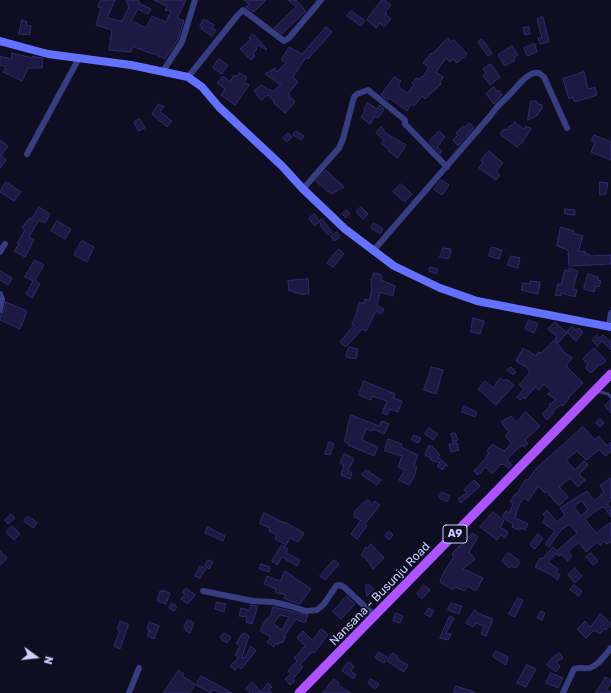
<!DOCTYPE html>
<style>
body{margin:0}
#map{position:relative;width:611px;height:693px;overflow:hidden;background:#0e0d21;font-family:Rubik,sans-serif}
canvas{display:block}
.north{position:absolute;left:16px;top:637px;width:40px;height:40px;-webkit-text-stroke:3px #0e0d21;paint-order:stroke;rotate:105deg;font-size:11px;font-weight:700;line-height:16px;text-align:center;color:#cdcdff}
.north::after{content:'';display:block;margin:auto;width:14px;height:18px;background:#cdcdff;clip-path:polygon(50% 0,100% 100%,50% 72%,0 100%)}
</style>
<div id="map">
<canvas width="611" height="693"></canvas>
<div class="north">N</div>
</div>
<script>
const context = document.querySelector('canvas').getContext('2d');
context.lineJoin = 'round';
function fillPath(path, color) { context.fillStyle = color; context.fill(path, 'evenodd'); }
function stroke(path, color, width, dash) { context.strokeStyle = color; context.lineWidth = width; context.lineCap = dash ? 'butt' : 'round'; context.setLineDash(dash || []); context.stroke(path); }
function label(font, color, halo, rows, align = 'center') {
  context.font = font + ' Rubik,sans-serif'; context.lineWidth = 3; context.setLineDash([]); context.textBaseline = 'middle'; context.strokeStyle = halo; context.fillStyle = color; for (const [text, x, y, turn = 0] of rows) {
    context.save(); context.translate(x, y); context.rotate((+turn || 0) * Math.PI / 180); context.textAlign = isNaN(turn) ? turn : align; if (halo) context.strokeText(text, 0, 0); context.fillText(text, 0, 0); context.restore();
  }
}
const building = new Path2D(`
 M101 0H115L107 18 122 21 129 7 126 0H138L140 4 151 9 148 14 138 9 131 21 146 28 152 16 166 22 171 11 165 10 167 6 154 0H186L177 18 184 21 178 40 165 59 153 53 152 54 132 46 131 52 109 50 112 30 96 25 101 8 98 7Z
 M244 0H266L254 12 246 7 249 5Z
 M288 0H296L306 11 282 34 274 28 296 7Z
 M382 0H385L391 5 385 12 387 13 385 14 391 19 384 27 380 23 376 28 367 20Z
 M351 11 365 21 361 26 347 16Z
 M543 17 549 42 540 44 538 38H542L537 19Z
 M204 19 214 25 212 28 216 30 212 36 201 29 202 27 200 26Z
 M22 20 27 22 26 25 31 26 30 35 19 34Z
 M326 27 332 32 308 59 306 57 293 77 298 82 288 94 295 102 285 113 273 102 274 101 268 95 261 100 254 91 261 85 269 90 270 89 272 92 281 85 265 74 275 68 277 72 286 63 281 60 289 47 302 54Z
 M529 27 530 34 525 35 523 28Z
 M253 34 267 49 266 50 258 45 256 48 257 49 253 54 255 56 251 60 240 49 251 39 249 38Z
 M448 38 451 42 454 40 467 54 457 63 453 59 450 62 446 58 436 72 443 77 440 83 441 84 425 99 422 96 414 106 411 104 407 111 389 98 388 100 381 95 394 77 401 81 398 86 407 93 414 85 412 83 417 78 419 80 422 76 423 77 429 67 423 63 431 53 432 54Z
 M482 39 492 53 488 56 478 42Z
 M535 44 537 52 527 56 524 48Z
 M512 46 518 55 514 57 515 60 505 66 498 55Z
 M12 53 33 58V56L36 57 43 58 42 68H28L22 81 3 72 6 67 0 65V56L11 59Z
 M219 59 228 65 222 74 213 68Z
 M491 64 500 77 490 85 483 76 486 74 483 69Z
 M584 72 588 89 595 87 597 95 575 102 572 97 569 99 563 79Z
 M239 73 247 77 244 82 249 85 235 105 221 95 225 89 217 83 223 76 230 82 234 75 237 76Z
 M494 87 497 92 499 90 502 95 494 104 486 94Z
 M531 101H537L536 103 542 105V109L537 114 538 115 528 120Z
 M368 103 377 109 380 105 384 109 378 118 375 116 370 124 361 117 365 111 364 110Z
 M159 104 164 107 160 112 172 121 167 127 152 114Z
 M140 119 145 128 138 131 134 122Z
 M515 122 524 129 526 126 531 129 521 144H520L517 147 500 134 504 129 506 130 511 125 512 126Z
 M470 123 474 128 458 146 453 140 458 135 456 133 463 126 465 127Z
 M381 127 387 134 406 145 398 158 388 151 389 149 381 144 384 140 376 133Z
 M296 131 304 136 301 140 293 135Z
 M439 131 445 137 437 147 442 151 440 154 429 142Z
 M288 133 292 137 287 142 283 138Z
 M594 135 611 142V160L591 152 595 142 592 141Z
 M0 140 8 146 1 156 6 160 0 168Z
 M489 151 503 163 496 172 500 175 496 180 479 168 483 162 481 161Z
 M326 170 327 171 344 187 331 194 328 191V192L316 181Z
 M441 180 449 185 442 195 434 190Z
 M6 182 21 192 14 201 0 192Z
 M600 182 608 183 606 194 600 195Z
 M401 184 412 194 405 202 393 192Z
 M39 207 50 214 45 223 39 220 29 237 34 240 25 257 14 251 19 244 17 243 25 230 22 228 29 218 31 219Z
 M361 207 368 214 363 219 356 212Z
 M565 209 575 210V215L565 214Z
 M346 210 350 213 346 218 342 214Z
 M315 214 319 221 322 219 332 232 328 235 320 225 321 224 319 222 314 226 309 218Z
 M57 221 71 229 65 239 51 231Z
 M374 223 383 229 380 234 371 228Z
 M561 227 574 231 573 233 583 236 578 252 585 251V254H589V256L611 255V264L569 266 568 250 557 246Z
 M337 232 340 237 334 241 331 236Z
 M82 241 94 247 87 262 74 255Z
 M492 247 502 250 499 259 489 256Z
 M443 248 451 249 449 259 440 257Z
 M339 249 344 254 333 267 327 263Z
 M511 256 520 258 518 268 508 265Z
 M35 260 44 265 35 280 40 284 32 298 26 294 33 281 25 277Z
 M430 267 438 269 436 274 429 271Z
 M569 268 578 271 573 289 577 290 575 297 561 293V296L555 295 558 284H561L565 270 569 271Z
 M0 271 12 278 8 285 0 280Z
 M374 273 382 275 381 280 395 286 393 296 380 292 377 305 384 309 381 314 376 311 366 331 362 329 346 347 340 342 354 325 352 324 356 315 359 302 364 304 365 299 369 300 372 289H371L372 283 371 282Z
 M588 274 598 277V280L601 281 599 287 596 286 594 292 584 289Z
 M308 279 309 294H299V293H294V291H289L288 281Z
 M530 281 540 282 538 294 521 290 523 283 530 284Z
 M6 302 27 311 20 329 0 320 1 314 4 311Z
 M473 318 484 321 480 334 471 332Z
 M529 320 538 324 534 333 525 329Z
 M555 322 567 333 558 343 555 339 557 337 548 329Z
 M572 326 576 330 579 328 583 332 576 341 567 332Z
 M597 335 599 338 603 335 611 342V350L602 341 597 346 592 340Z
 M555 340 563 351 572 358 566 366 583 383 568 398H569L563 406 562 404 553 411 554 412 547 420 542 414 550 406 549 405 556 400 548 394 551 391 544 384 539 390 535 387 525 399 524 397 521 400 517 397 524 389 519 385 530 372 526 367 516 361 523 348 536 356 538 352 541 353Z
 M349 347 358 349 356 359 346 357Z
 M594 348 606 361 601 365 600 364 591 373 585 368 588 364 583 359Z
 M432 367 443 370 436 394 424 390Z
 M511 367 516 372 513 375 507 370Z
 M500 378 504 381 506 379 514 385 496 405 478 389 485 381 493 388Z
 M364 381 395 394 393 398 402 401 398 412 390 409 387 415 382 413 387 401 372 396 371 400 359 395Z
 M611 400V413L605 406Z
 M464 406 477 412 475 417 462 412Z
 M526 412 540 426 525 440 528 444 524 447 522 445 508 458 507 460 512 465 508 468 503 464 502 465 501 464 492 474 486 467 478 475 474 471 487 457 486 456 489 453 487 451 492 444 504 451 511 444V443L505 436 509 432 501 422 511 416 516 422Z
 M351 415 379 426 382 421 389 424 384 434 373 429 372 431 366 429 362 440 378 447 374 456 348 445 349 444 344 441 346 436 348 425Z
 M600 419 604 423 600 427 596 423Z
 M583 427 595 440 599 436 607 446 611 442V451L606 456 599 450 586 460 577 451 566 460 575 470 584 461 588 465 579 474 585 480 578 487 570 478 559 487 568 497 559 506 546 491 545 493 538 486 528 501 524 498 519 505 515 518 528 524 525 530 520 528 519 530 512 527 513 524 502 517 506 511 510 513 513 503 510 502 515 494 516 495 526 479 528 480 537 468Z
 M429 428 438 434 433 440 425 434Z
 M455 433 458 440 453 442 451 434Z
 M414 435 421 438 418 443 412 440Z
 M388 439 402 444 401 447 418 455 414 465 417 467 414 477 409 485 399 480 405 470 398 467 402 456 385 451Z
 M329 442 334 444 330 455 325 454Z
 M457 443 459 450 451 452 449 445Z
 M429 446H432L440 455 438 457 448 466 446 465 442 470 437 466 440 463 431 460V458L425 455Z
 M345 454 354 459 348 471 352 473 350 479 341 475 344 465 340 463Z
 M366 470 381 480 377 485 362 475Z
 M611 478V500L607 504 611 508V517L604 507 603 508 602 507 585 519 596 533 611 522V542L606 544 604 541 600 545 597 542 586 552 579 542 568 552 572 556 568 561 561 554 559 556 556 553 548 562 558 569 556 572 560 575 557 580 550 574 535 567 540 558 542 559 553 547 557 551 577 533 570 524 561 530 549 547 545 544 555 531 542 522 546 517 543 514 547 510 557 522 565 515 560 508 587 491 595 501 604 492 600 486ZM582 501 588 510 581 516 574 507Z
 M474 480 480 486 461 503 458 499 467 493 464 490Z
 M442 492 450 496 447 502 439 498Z
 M368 500 372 505 375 501 380 505 365 524 367 526 357 539 351 534 361 520 354 517 355 513 354 512Z
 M493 512 504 521 500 527 508 532 505 538 501 535 497 540 480 527Z
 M264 513 284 523 285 522 304 533 298 542 290 538 286 545 275 539 277 535 269 531 270 528 260 524Z
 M11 514 15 518 8 524 5 520Z
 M28 516 37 523 33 528 24 521Z
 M12 526 20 534 14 540 6 532Z
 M208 527 225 536 223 541 205 533Z
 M389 531 393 535 389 540 385 536Z
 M472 533 478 537 469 552 475 559 463 569 483 578 476 591 467 586 465 591 455 587 453 590 440 582 442 576 454 556 452 554 459 546 460 547 463 543 464 544Z
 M538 534 543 538 535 549 530 545Z
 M371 544 384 558 373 569 368 561 361 555 366 547 368 548Z
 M282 545 288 549 286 553 300 560 297 566 282 557 277 565 272 561Z
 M0 551 7 558 0 565Z
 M508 553 519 560 518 561 520 563 516 568 511 566 509 568 502 561Z
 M591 553 598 561 593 565 586 557Z
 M208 560 213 562 209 569 205 566Z
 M334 560 339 564 325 580 320 576Z
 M261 564 270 567 269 572 260 569Z
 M201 566 206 569 200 578 195 576Z
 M575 568 582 576 575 583 568 575Z
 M285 571 311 589 300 604 290 601 284 598 286 595 275 592 276 589 264 584 267 576 280 581Z
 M366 585H369L374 589 367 596Z
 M424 585 430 590 422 599 417 594Z
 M574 585 582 591 579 596 570 590Z
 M186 588 195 595 188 604 181 599 185 594 183 593Z
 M162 590 170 593 166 604 157 601 160 591 162 592Z
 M347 596 355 604 341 619 333 612Z
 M518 598 523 600 515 617 509 614Z
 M217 602 226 604 224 612 215 609Z
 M172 603 177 607 174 611 169 608Z
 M451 603 462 606 459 614 448 610Z
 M251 605 258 606 252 624 246 622 247 617 239 616 241 608 249 610Z
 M273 607 308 615 305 623 296 619 284 636 286 637 282 643 280 642 278 645 276 643 274 647 267 642 271 637 260 631 266 619H268L271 615ZM280 615 289 617 282 630 274 624Z
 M429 608 434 611 430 617 425 614Z
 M475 610 480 614 493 619 486 636 481 634 484 626 476 623 473 627 466 623Z
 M541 611 545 613 542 620 537 618Z
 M396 613 403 616 400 623 393 621Z
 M601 614 611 624 606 630 605 628 600 634 594 630 586 638 577 629 585 621 590 627Z
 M450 616 454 618 446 633 451 634 448 640 440 638Z
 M188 620 194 623 190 633 185 630 186 628 184 627Z
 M120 621 128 624V626L120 649 114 646 120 631 118 630Z
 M150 622 159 626 154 639 147 636 149 631 151 632 147 629Z
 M322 629 328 635 314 653 312 652 300 665 303 667 293 679 295 681 290 685 285 679 291 674 288 671 297 661 294 658 305 646 297 638 303 631 312 640Z
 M224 633 231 637 227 643 220 638Z
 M244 633 249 636 242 657 245 658 251 646 256 651 241 669 238 666 235 670 230 666 239 657 235 655 240 646 236 643 242 634 243 635Z
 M496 651 508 657 506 665 493 657Z
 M379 652 387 657 384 663 375 658Z
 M393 653 398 657 397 659 408 665 404 672 387 661Z
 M560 653 563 658 556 662 560 666 556 672 547 665 551 659Z
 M348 662 354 666 351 671 356 675 354 679 342 671Z
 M527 665 536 669 526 687 517 683Z
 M179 670 184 674 182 676 195 684 190 693H164Z
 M551 673 563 678 558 688 546 683Z
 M201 676 218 685 232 693H219L213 689 211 693 196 685Z
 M606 677 611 681 607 689 611 693H596Z
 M334 679 339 683 338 685 351 693H323Z
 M371 679 379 684 375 689 368 683Z
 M252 682 261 692 268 683 272 687 269 690 272 693H250L246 689Z
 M456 686 474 692V693H454Z`);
fillPath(building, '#1d1942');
stroke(building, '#312b6e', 1);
stroke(new Path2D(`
 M596 391 608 394 611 397`), '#373d81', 3);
stroke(new Path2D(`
 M163 71 182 42 195 0
 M188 77 237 16 243 10 284 41 289 38 321 0
 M27 154 79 58
 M303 189 339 148 343 139 354 97 357 94 368 90 405 120V124L447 167
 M373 251 491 115C498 104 504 101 512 92 519 85 528 71 539 73L544 77 567 128
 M0 252 5 244
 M0 294 2 299 0 310
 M609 325 611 313
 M203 591 253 601 273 602 290 606 306 611 317 610 324 604 336 586 340 585 344 587 375 616
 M129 693 139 668
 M563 693 574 669C580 667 585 669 590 668 599 665 605 655 611 648`), '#373d81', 6);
stroke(new Path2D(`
 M0 41 48 54 131 65 188 77 202 87 219 107 282 166 303 189 345 229 394 266 440 288 477 301 611 327`), '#6471ff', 8);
stroke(new Path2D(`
 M299 693 611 374`), '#ac54ff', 9);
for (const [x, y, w] of [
 [455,534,24]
]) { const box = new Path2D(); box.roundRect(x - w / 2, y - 9, w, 18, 3); context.fillStyle = '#0e0d21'; context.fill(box); stroke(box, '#cdcdff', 1); }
label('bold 11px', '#cdcdff', null, [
 ["A9",455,534]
]);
label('12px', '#cdcdff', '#0e0d21', [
 ["Nansana - Busunju Road",380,594,-46]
]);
</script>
